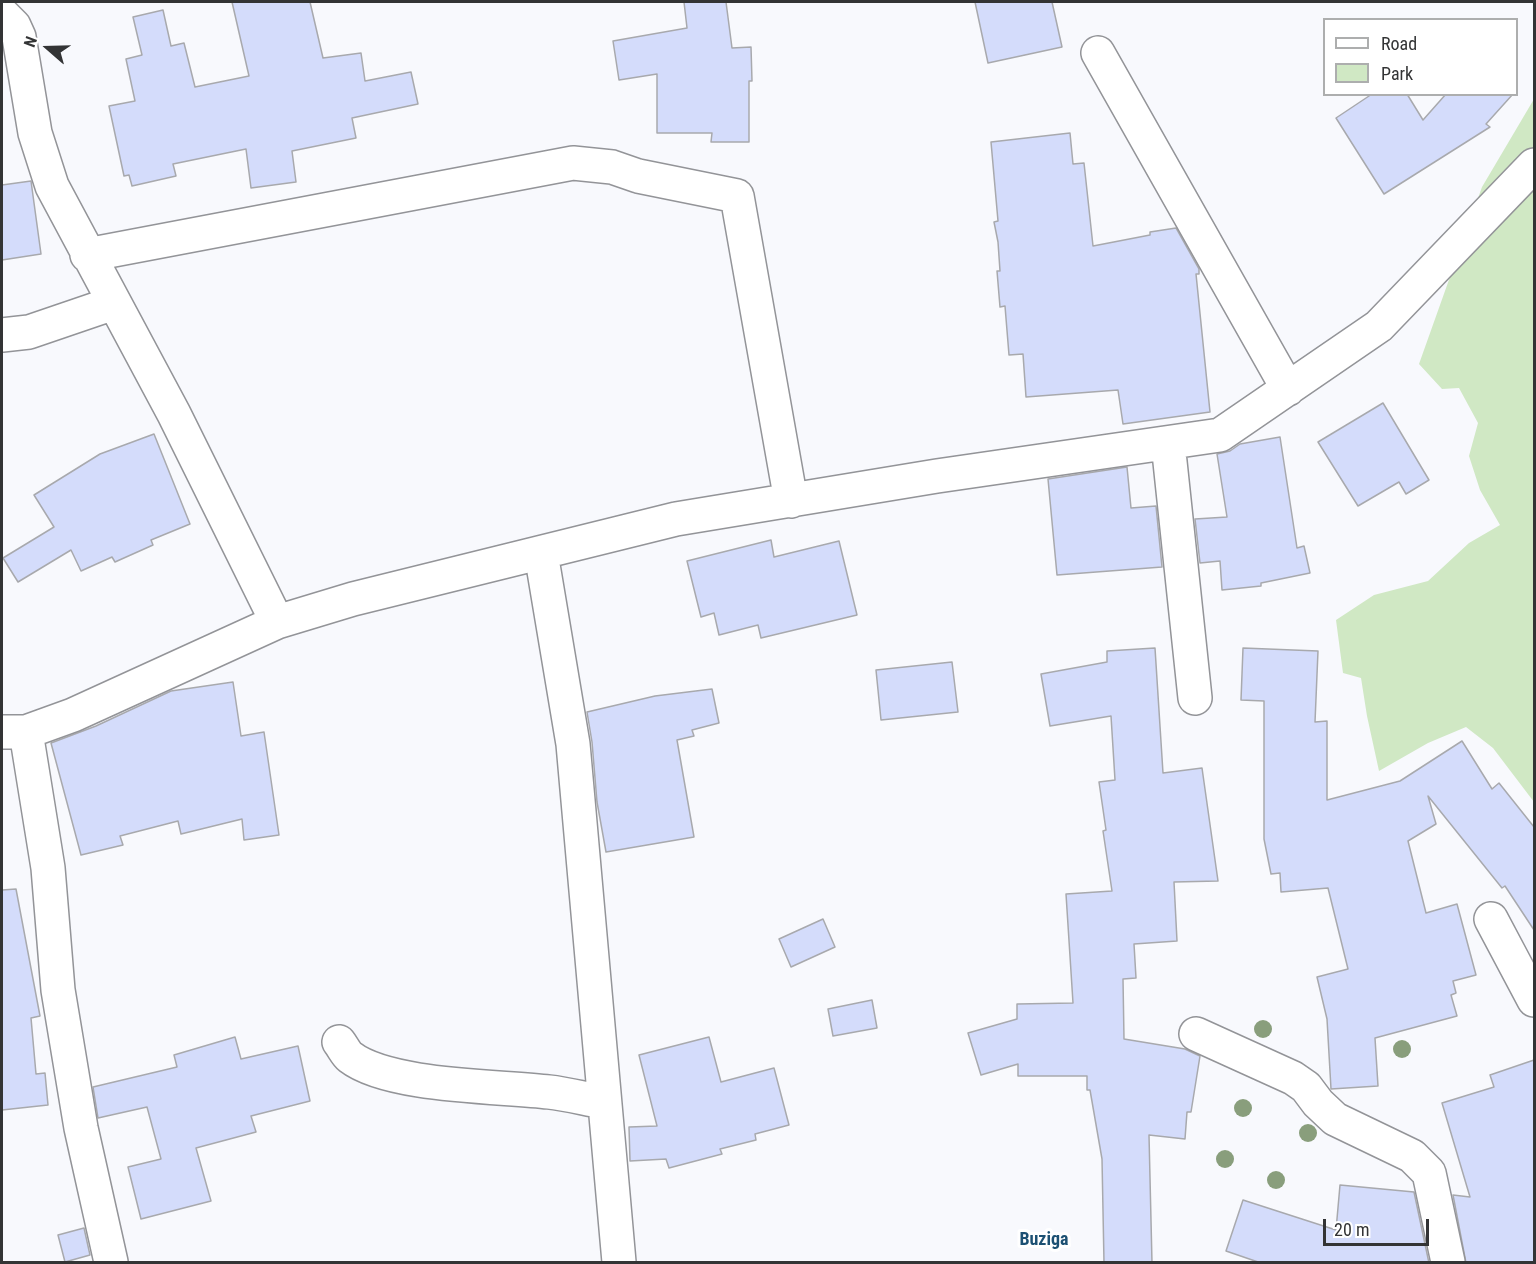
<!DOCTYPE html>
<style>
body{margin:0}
#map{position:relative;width:1536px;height:1264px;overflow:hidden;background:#f8f9fd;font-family:"Roboto Condensed",sans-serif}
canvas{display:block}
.frame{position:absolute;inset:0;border:3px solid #333435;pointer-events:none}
.legend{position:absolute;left:1323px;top:18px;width:195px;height:78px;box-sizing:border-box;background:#fff;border:2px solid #adaeae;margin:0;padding:8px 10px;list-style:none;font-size:18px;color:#333435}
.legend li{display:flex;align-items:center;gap:12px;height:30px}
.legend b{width:30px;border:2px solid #adaeae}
.north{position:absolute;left:18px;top:18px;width:60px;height:60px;-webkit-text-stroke:4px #fff;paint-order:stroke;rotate:290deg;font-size:16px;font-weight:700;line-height:24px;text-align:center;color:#333435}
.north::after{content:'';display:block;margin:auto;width:21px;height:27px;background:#333435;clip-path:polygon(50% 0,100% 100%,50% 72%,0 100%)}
.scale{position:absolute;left:1323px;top:1219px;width:106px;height:27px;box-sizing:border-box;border:3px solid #333435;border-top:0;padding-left:8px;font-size:18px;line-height:21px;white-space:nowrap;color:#333435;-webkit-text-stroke:4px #fff;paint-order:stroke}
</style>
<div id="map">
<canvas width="1536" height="1264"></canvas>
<div class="frame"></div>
<ul class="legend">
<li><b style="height:8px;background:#fff"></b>Road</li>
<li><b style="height:16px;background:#d0e8c4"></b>Park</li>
</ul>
<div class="north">N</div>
<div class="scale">20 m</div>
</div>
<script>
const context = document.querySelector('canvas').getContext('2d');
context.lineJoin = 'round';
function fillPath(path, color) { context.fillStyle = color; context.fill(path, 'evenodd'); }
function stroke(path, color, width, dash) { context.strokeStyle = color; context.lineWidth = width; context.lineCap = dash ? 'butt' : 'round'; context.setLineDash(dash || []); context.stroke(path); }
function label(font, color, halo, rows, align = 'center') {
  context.font = font + ' "Roboto Condensed",sans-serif'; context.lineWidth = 6; context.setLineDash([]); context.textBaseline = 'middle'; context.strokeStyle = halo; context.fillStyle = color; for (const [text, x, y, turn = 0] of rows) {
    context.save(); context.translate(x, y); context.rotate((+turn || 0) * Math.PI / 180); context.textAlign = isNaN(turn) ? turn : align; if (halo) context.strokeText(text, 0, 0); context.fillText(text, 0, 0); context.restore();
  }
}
fillPath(new Path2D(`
 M1534 99V802L1493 748 1466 727 1428 743 1379 771 1367 716 1361 678 1343 673 1336 620 1374 595 1428 581 1469 543 1500 525 1480 490 1469 456 1478 423 1459 388 1442 389 1419 364 1482 187Z`), '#d0e8c4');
const building = new Path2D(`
 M232 2H310L323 58 361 53 365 81 411 72 418 104 352 118 356 138 292 151 296 182 251 188 246 149 173 164 176 176 132 186 129 175 124 176 109 106 135 101 126 59 142 55 133 17 163 10 171 46 184 43 195 87 249 76Z
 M684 2H726L732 48 751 47 752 81H749V142H711L712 133H657V74L619 80 613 41 687 28Z
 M975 2H1052L1062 47 988 63Z
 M1372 94H1407L1423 120 1446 94H1513L1486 124 1490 127 1384 194 1336 118Z
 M1070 133 1073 164 1084 163 1093 246 1150 235V232L1176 228 1199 269V274H1196L1210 412 1123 424 1118 390 1026 397 1023 354 1009 355 1005 306 1000 307 997 271H1000L998 242 994 222 998 221 991 142Z
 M31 181 41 254 2 260V185Z
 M1383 403 1429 480 1406 494 1399 482 1358 506 1318 442Z
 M154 434 190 524 151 540 153 545 115 562 112 557 81 571 71 550 18 582 3 558 54 527 34 495 100 454Z
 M1280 437 1297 548 1304 546 1310 573 1261 583V586L1222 590 1220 561 1200 563 1195 519 1227 517 1217 454 1230 451 1240 444Z
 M1127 467 1131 508 1156 506 1162 567 1057 575 1048 479Z
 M771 540 774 557 839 541 857 615 761 638 758 625 719 635 714 613 701 617 687 561Z
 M1155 648 1163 773 1202 768 1218 881 1174 882 1177 941 1134 944 1136 978 1123 979 1124 1039 1185 1049 1200 1056 1191 1112H1187L1185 1139 1149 1135 1152 1263H1104L1102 1159 1090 1090H1087V1076H1018V1064L981 1075 968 1033 1017 1019V1004L1073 1003 1066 894 1112 891 1103 831 1106 830 1099 782 1115 780 1111 716 1050 726 1041 674 1107 662V651Z
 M1243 648 1318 651 1315 722 1327 721V800L1400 781 1462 741 1492 789 1499 783 1534 827V930L1505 886 1502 888 1428 796 1436 824 1408 841 1426 913 1457 904 1476 975 1453 981 1456 993 1451 995 1457 1016 1375 1038 1378 1086 1331 1089 1327 1019 1317 977 1348 969 1328 888 1281 892 1280 873 1271 874 1264 839V701L1241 700Z
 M952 662 958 712 881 720 876 670Z
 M233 682 241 736 264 732 279 835 244 840 242 819 181 834 178 821 120 836 123 845 81 855 51 743 96 726 171 691Z
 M712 689 719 723 692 730 694 736 677 740 694 837 606 852 597 802 592 742 587 712 655 696Z
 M16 889 40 1016 31 1018 36 1074 45 1073 48 1105 2 1110V890Z
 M823 919 835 947 791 967 779 939Z
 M872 1000 877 1028 833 1036 828 1009Z
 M235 1037 241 1059 298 1046 310 1101 251 1116 256 1132 196 1148 211 1201 141 1219 128 1167 161 1159 147 1107 98 1118 93 1087 177 1067 174 1055Z
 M709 1037 721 1082 774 1068 789 1125 755 1134 756 1140 720 1149 722 1154 669 1168 666 1159 630 1161 629 1127 657 1126 639 1055Z
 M1534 1060V1263H1466L1453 1195 1470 1197 1442 1103 1494 1087 1490 1075Z
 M1340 1185 1414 1192 1429 1263H1261L1226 1251 1243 1200 1336 1230Z
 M84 1228 90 1255 65 1262 58 1235Z`);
fillPath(building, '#d4dcfb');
stroke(building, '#a8a9ad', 1.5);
const minor = new Path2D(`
 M2 14 14 26 19 37 35 133 52 186 174 414 277 622
 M1098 53 1288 389
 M87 255 573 163 612 167 638 176 737 196 791 501
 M2 335 29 332 114 303
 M1168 443 1195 698
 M541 553 573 744 619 1262
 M2 732H26L73 715 277 622 353 599 676 519 937 476 1220 435 1379 326 1534 165
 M26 732 48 868 58 990 81 1128 111 1262
 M1491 919 1534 1000
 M1196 1034 1293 1078 1306 1087 1318 1103 1335 1119 1412 1156 1429 1173 1448 1262
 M339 1042C343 1047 346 1054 350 1057 389 1087 499 1086 549 1092 567 1094 586 1099 604 1102`);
stroke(minor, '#939498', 36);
stroke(minor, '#fff', 33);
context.fillStyle = '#899e7c';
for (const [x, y] of [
 [1263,1029],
 [1402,1049],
 [1243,1108],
 [1308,1133],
 [1225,1159],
 [1276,1180]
]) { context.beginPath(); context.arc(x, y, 9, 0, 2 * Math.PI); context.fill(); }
label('bold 18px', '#1c5073', '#fff', [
 ["Buziga",1044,1240]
]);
</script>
